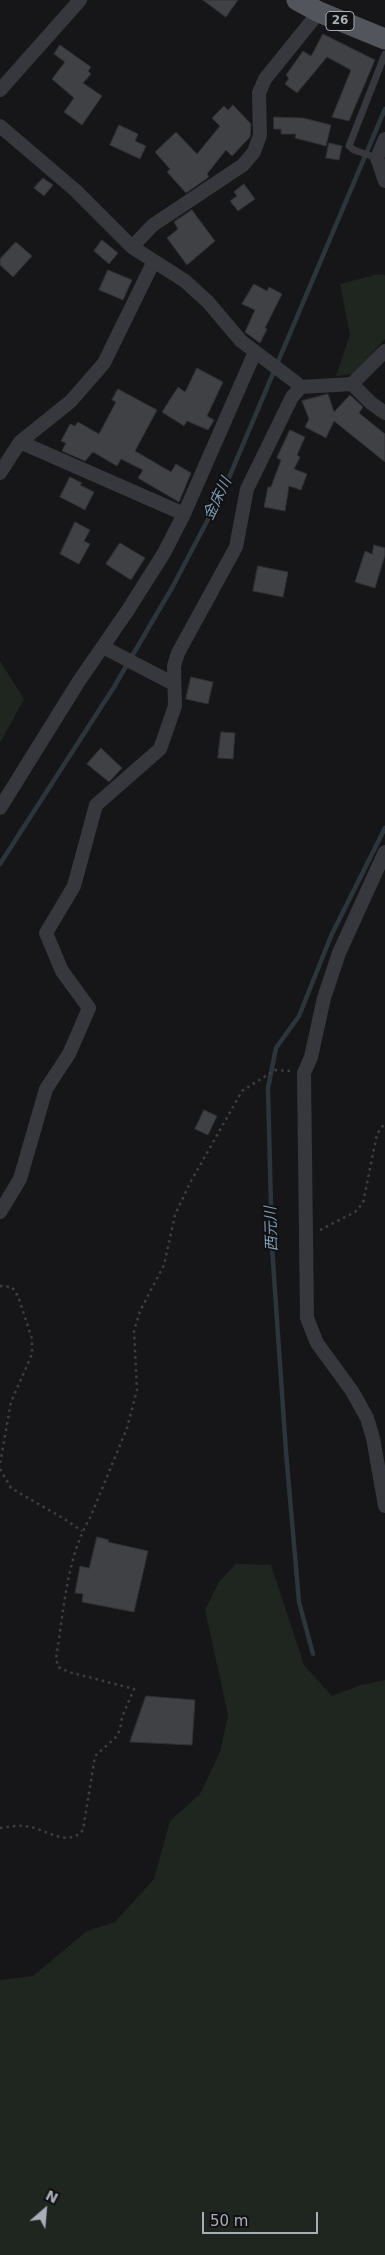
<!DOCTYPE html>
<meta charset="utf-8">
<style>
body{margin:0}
#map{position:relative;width:385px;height:2255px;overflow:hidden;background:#161618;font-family:"DejaVu Sans",sans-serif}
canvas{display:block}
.north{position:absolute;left:20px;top:2185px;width:50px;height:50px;-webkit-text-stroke:4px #111113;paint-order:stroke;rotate:27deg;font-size:14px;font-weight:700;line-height:20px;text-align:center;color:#a8adb8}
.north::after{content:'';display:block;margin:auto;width:18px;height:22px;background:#a8adb8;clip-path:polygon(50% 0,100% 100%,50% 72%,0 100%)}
.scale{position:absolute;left:202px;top:2212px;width:116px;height:22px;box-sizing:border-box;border:2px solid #a8adb8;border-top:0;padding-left:6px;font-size:15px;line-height:18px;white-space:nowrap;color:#a8adb8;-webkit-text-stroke:4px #111113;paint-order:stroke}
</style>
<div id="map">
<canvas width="385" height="2255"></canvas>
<div class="north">N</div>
<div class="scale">50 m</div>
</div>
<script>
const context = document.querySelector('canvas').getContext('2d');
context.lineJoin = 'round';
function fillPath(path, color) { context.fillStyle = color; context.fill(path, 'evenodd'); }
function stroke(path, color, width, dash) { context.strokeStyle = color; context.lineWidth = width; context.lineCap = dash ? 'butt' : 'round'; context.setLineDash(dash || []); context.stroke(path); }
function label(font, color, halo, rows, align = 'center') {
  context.font = font + ' "DejaVu Sans","Noto Sans JP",sans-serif'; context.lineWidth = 4; context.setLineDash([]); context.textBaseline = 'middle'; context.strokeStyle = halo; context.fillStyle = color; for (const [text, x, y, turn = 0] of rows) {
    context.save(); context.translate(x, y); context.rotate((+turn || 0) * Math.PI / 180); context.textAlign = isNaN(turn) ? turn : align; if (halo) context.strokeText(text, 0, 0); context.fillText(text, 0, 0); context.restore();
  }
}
fillPath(new Path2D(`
 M378 274 385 275V339L353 374 336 376 350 335 340 284Z
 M0 661 24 699 0 743Z
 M236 1564 271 1565 304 1665 332 1696 361 1685 385 1680V2255H0V1980L33 1976 87 1931 115 1922 154 1879 170 1821 200 1794 220 1752 228 1715 205 1610 219 1582Z`), '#1e261f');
stroke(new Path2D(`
 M0 864 114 687 173 586 225 487 385 109
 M313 1654 299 1602 286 1452 272 1247 268 1088 276 1048 299 1016 331 936 385 828`), '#2c353c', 4.5);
const building = new Path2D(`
 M203 0H238L226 17Z
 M323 34 375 60 349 121 332 117 351 70 327 57 297 93 285 84 289 78 286 75 303 51 311 56Z
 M60 45 91 67 88 71 91 74 83 83 102 96 82 125 64 112 74 98 52 79 65 62 54 54Z
 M233 105 251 124 250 137 232 156 226 150 207 174 209 177 186 193 167 172 170 169 155 152 176 132 197 154 220 126 212 118 224 106 228 110Z
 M274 117 303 118 331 125 326 146 295 138 296 134H281V129H274Z
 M119 125 138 134 135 141 146 146 140 159 110 145Z
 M329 143 342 146 339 160 326 158Z
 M43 178 53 185 44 196 34 188Z
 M244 184 255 199 238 211 230 201 237 196 234 192Z
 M192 210 215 241 187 265 167 238 178 229 174 222Z
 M102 240 118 253 109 264 94 251Z
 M16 242 32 256 13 277 0 265V259Z
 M108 270 132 280 123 300 99 290Z
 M254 284 267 291 269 287 282 294 265 328 267 329 260 343 245 332 255 310 242 304Z
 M197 368 223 382 207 416 214 420 208 430 187 421 184 426 162 412 178 387 185 392Z
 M118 389 157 410 135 451 171 472 176 464 191 473 179 502 138 478 143 470 121 459 117 466 93 452 85 461 62 451 66 443 61 441 70 424 75 426 78 422 99 434 116 402 112 400Z
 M328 394 334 412 350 395 363 407 359 413 385 434V462L334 421 326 438 305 427 309 419 302 401Z
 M290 430 305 437 297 455 300 457 294 469 307 474 301 490 289 486 285 511 264 507 268 487H271L281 460 277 458Z
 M70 477 82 483 80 485 94 492 85 510 60 497Z
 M75 522 90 530 84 541 90 544 79 564 60 554Z
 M120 543 145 558 131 580 106 564Z
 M374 545 385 548V555L375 588 355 582 365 551 372 554Z
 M258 566 288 572 283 597 253 591Z
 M191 677 213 682 208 704 186 699Z
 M221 732 235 733 233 759 218 758Z
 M101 748 122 768 109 782 87 764Z
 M204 1110 217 1116 208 1135 195 1129Z
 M97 1537 109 1540 108 1542 148 1551 134 1612 82 1602 83 1594 75 1593 80 1566 89 1568Z
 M146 1696 195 1700 192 1745 130 1742Z`);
fillPath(building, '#404145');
stroke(building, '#303034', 1);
stroke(new Path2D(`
 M320 1230 355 1212 363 1203 377 1134 385 1123
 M0 1286 12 1287 18 1296 32 1339V1354L11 1402 0 1464
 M0 1469 11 1488 66 1520 82 1531
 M0 1828C8 1827 16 1825 24 1826 44 1827 67 1849 83 1830L95 1756 115 1738 120 1730 122 1717 134 1689 69 1672 58 1667 56 1658C64 1612 66 1558 90 1518L127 1428 137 1390 134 1331 140 1311 164 1265 175 1215 190 1183 242 1091 275 1070 290 1071`), '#3d3f44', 2.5, [2.5, 4]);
stroke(new Path2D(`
 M377 158 354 150 349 146 385 54`), '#37383d', 7);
stroke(new Path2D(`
 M0 90 80 0
 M0 126 75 190 132 247 185 281 208 302 241 341 294 381 301 387 352 384 385 351
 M385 139 377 158 385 181
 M132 247 153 225 243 165 254 152 260 135 259 93 265 79 319 12
 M352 384 371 403 385 413
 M20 442 184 514
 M0 473 20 442 71 401 104 363 154 261
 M103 647 174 684
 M0 808 79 681 128 610 164 553 184 514 255 352
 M385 852 339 953 324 998 311 1057 304 1073 307 1318 317 1343 352 1391 367 1418 373 1438 385 1506
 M0 1212 20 1179 46 1089 69 1054 89 1008 62 971 46 933 74 886 96 805 160 749 175 706 174 666 178 653 236 547 247 489 292 397 301 387`), '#37383d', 14);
stroke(new Path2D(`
 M297 0 319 12 385 39`), '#53555c', 21);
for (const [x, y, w] of [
 [340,21,28]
]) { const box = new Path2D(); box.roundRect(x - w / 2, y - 9.5, w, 19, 4); context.fillStyle = '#111113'; context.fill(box); stroke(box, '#a8adb8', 1); }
label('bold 12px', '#a8adb8', null, [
 ["26",340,21]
]);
label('italic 15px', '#7f9bb3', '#111113', [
 ["金床川",218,499,-64],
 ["西元川",272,1229,-92]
]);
</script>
